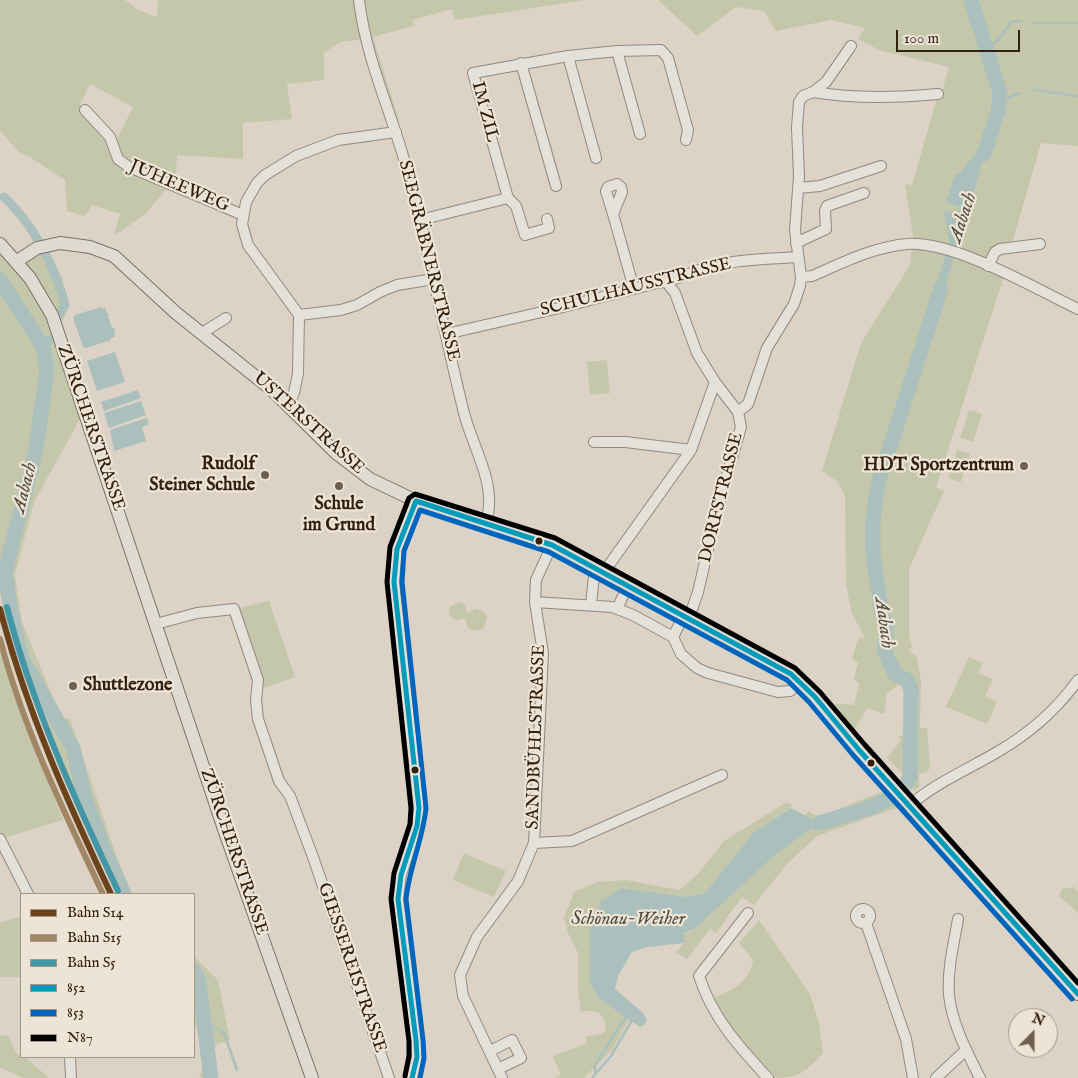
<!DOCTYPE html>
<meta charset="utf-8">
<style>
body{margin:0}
#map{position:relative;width:1078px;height:1078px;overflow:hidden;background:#dcd3c6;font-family:"IM FELL English",serif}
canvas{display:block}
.legend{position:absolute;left:20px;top:893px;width:175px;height:165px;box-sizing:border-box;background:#ede4d5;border:1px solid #a29686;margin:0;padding:6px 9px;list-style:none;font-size:15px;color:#31200f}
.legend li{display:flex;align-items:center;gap:10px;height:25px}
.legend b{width:25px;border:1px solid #a29686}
.north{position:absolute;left:1008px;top:1008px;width:50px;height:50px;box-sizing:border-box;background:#ede4d5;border:1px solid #a29686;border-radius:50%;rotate:22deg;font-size:14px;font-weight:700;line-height:20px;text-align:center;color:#31200f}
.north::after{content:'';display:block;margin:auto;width:18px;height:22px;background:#6d5f4f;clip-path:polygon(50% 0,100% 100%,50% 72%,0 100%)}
.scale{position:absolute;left:896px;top:30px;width:124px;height:22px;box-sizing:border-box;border:2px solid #31200f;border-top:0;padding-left:6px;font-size:15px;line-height:18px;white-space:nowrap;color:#31200f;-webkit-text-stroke:4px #ede4d5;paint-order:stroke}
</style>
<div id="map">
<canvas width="1078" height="1078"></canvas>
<ul class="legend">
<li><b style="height:6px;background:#6c421b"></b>Bahn S14</li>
<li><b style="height:6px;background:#a18666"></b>Bahn S15</li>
<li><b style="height:6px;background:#4396a5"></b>Bahn S5</li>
<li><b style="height:6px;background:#059bbb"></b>852</li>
<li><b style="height:6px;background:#0065bd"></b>853</li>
<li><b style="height:6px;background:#000"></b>N87</li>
</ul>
<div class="north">N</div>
<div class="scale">100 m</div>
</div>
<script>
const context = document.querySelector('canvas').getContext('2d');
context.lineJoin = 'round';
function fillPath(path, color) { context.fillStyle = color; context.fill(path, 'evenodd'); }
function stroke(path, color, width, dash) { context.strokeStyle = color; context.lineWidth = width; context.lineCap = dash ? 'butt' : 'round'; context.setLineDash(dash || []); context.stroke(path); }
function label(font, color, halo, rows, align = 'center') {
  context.font = font + ' "IM FELL English",serif'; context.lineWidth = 4.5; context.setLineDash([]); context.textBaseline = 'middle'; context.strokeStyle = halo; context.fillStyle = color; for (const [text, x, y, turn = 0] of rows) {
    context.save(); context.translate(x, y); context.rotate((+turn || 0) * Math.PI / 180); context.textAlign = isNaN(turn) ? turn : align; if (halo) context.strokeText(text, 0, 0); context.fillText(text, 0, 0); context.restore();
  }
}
fillPath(new Path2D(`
 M0 0H125L138 10 157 17 158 0H585L455 20 452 9 412 20 414 26 373 37 399 121 396 132 365 39 340 42 324 53V80L287 84 292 119 243 123V159L177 155 175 187 170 185 145 214 114 236 120 214 92 205 85 216 67 211 65 180 28 156 20 153 0 131ZM90 84 133 107 113 147 110 137 80 105Z
 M658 0H1078V146L1041 143 1011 247 1000 249 988 266 1005 273 936 487 944 491 909 569V634L912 648 908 649 917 657 921 681 920 728H927L930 768 925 773 919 774V787L915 791 902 777 903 774 887 758 901 740 897 737 906 734 907 685H899L887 693 884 714 867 708 854 730 830 703 854 705 859 683 854 679 858 663 852 659 858 639 865 637 852 614 846 584 845 496 838 482 822 471 861 343 910 265 913 236 905 184 912 185 938 94 943 88 949 67 879 50 858 39 865 28 831 20 776 31 764 11 736 7 697 36Z
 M0 244 17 261 46 245 62 278 69 307 57 331 88 419 79 421 34 502 15 575 22 622 61 717 70 719 116 855 132 894H116L81 815 17 660 0 587Z
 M607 360 610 393 590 395 587 362Z
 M969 410 982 414 973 442 960 438Z
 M957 450 970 454 961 482 948 478Z
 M269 601 295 677 258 690 234 609Z
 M460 602 465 605 467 613 476 609 483 611 487 617 484 628 475 631 468 628 465 618 457 620C450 618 447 613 450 606Z
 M0 651 23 720 63 820 0 839Z
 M969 657 983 663 978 673 993 679 985 696 997 702 987 724 946 707Z
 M884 791 899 807 817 836 787 864 754 905 742 897 716 933 710 929 687 959 676 952 684 943V934L696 928 775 855 818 823 805 816 808 811 818 817Z
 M787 802 793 806 753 833 705 893 688 897 621 888 599 999 629 1019 612 1050 584 1078H555L561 1074 553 1057 555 1055 586 1044V1037L602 1034 606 1029C605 1014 596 1008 581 1012L578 989V953L568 933 564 918 574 892 598 882 626 880 679 890 698 874 724 841Z
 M464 853 506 871 494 897 453 880Z
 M1075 887 1078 892V913L1059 896 1062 889Z
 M21 916V977H0V923Z
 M759 920 810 994 819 1023 823 1053C802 1076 798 1078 768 1078L707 1000C727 993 750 984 753 960L739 943Z
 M194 956 218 980 230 1040 215 1045 216 1078 199 1077 203 1067 200 1053 204 1049 196 1026H194Z
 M0 1035 8 1036 16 1053 25 1057 49 1078H23L0 1067Z`), '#c4c7aa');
fillPath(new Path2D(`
 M991 134 941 300 935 308 933 299 949 241 944 210 957 214 960 207 946 202 955 175 961 172Z
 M101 307V309L105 308 107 313H109L108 316 112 328H114L115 337 111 338V340L86 348 83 347 73 318 75 315Z
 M115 352 125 382 97 391 87 361Z
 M138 390 141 398 104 411 101 402Z
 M141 401 146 415 109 428 104 413Z
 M147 418 149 424 142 427 146 441 114 451 110 430Z
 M791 808 819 823 775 855 696 928 684 933V943L647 947 632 952 618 976 615 989 643 1013 647 1020 645 1024 640 1027 599 999 590 983V930L602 900 621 888 688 897 705 893 753 833Z`), '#abc0bc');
stroke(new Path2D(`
 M1033 23H1078
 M986 47 999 40 1011 22 1021 21
 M1034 90 1078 96
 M1000 102 1019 93
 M204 1020 224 1033 237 1070
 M595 1073V1065L626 1016
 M592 1078 611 1056 632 1020`), '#abc0bc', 2.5);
stroke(new Path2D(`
 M4 197C35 226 53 263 65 304L60 314
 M44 351 49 340`), '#abc0bc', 9);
stroke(new Path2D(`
 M971 0 1000 93 998 111 984 154
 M0 280 42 345 47 369 36 450 5 572 11 613 22 659 73 748 84 795 103 847 124 894
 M819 823C847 814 897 806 910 777L911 690 907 680 895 674 884 650 887 627 882 615 873 555V520L878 484 941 288
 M194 971 199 981 211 1078`), '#abc0bc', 15);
const minor = new Path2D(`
 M359 0C366 60 392 113 407 170 429 251 444 333 464 413 473 449 498 485 486 522
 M617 51 640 134
 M568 56 596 158
 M521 63 556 186
 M813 92C855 99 895 98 938 94
 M85 110 110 137 118 159 129 167 243 215
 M798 188 820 186 881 166
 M508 198 516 206 525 235 549 228 547 219
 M613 214 606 191 608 187 617 184 621 187 622 192 613 214 634 289
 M420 220 508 198 473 73 568 56 617 51 661 50 668 58 688 130 686 140
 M796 243 826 229 825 211 827 206 864 193
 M988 266 995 252 1000 249 1040 244
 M801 277 812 276C842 263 873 247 907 244 955 241 1034 288 1078 309
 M667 283 675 293 697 353 715 382 738 412 741 427 717 510 698 592 689 618
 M299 315 341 310 357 305 380 292 397 285 434 279
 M202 333 226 318
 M446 334 555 309 657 283C677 281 696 269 716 265 742 259 771 259 798 257
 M288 404 294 393 298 373 299 315 248 245 242 224 246 202 257 183 265 175 296 156 338 140 396 132
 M738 412 748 404 767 348 794 304 800 286 801 277 795 230 799 176 797 128 799 102 803 96 813 92 826 82 851 46
 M594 442H625L691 450
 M604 572 691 450 715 382
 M535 602 612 607 633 615 673 637
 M591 604 595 567
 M617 609 628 585
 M684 615 673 637 681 654 697 668 708 673 778 692 790 691 802 682
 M156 624 197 613 234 609 258 680 256 700 258 719 279 781 290 796 313 857 389 1078
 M910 805C937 782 969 769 999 751 1030 733 1057 709 1078 680
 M0 839 28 894
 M534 843 572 841 722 775
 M856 916a7 7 0 1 1 14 0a7 7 0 1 1-14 0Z
 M748 913 699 976C712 1017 739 1047 768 1078
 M958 919C954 943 947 970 949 995 952 1024 967 1052 980 1078
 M866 923 906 1039 913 1078
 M490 1051 512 1040 521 1058 498 1069
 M70 1057 71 1078
 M412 1078 417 1057 416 1040 398 899 401 875 417 826 419 808 394 582 397 549 416 501
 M502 1078 463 996 460 975 477 937 518 881 534 843 543 653 535 602 536 580 552 545
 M936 1078 966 1050`);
const major = new Path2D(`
 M0 244 30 278 52 315 225 832 312 1078
 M17 261 37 248 60 243 90 247 114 256 176 313 271 389 336 453 370 479 416 501 552 545 791 674C815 693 830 717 850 740 874 768 901 793 924 822L1078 994`);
stroke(minor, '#918980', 12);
stroke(major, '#787167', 14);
stroke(minor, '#e4e0da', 10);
stroke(major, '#dfdbd3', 12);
stroke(new Path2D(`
 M412 1078 417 1057 416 1040 398 899 401 875 417 826 419 808 394 582 397 549 416 501 552 545 791 674 815 697 859 750 1078 994`), '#059bbb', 5);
stroke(new Path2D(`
 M420 1078 424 1058 423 1040 406 899C409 868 423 839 426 808L402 582 404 551 420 510 549 552 787 680 809 702 853 755 1072 999`), '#0065bd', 5);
stroke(new Path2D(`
 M405 1076 409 1056V1041L391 899 394 873 410 824 411 808 387 582 390 547 409 498 415 494 555 538 795 668 820 692 865 745 1078 983`), '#000', 5);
stroke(new Path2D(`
 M0 609C26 709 67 801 111 894`), '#6c421b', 6);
stroke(new Path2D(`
 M0 639C23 728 64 812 103 894`), '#a18666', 6);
stroke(new Path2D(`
 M7 607C33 707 74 798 118 891`), '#4396a5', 6);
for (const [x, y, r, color] of [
 [1024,466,5,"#6d5f4f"],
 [265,475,5,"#6d5f4f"],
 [339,486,5,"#6d5f4f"],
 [539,541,4.5,"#31200f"],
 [73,686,5,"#6d5f4f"],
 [871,763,4.5,"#31200f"],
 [415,770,4.5,"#31200f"]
]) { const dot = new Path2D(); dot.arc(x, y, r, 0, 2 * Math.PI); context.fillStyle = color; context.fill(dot); stroke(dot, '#ede4d5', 2); }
label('18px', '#31200f', '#ede4d5', [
 ["IM ZIL",484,112,75],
 ["JUHEEWEG",179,187,23],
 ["SEEGRÄBNERSTRASSE",428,261,76],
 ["SCHULHAUSSTRASSE",636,288,-14],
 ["USTERSTRASSE",308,424,42],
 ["ZÜRCHERSTRASSE",90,428,71],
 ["DORFSTRASSE",722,498,-76],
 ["SANDBÜHLSTRASSE",537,737,-88],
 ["ZÜRCHERSTRASSE",233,852,71],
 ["GIESSEREISTRASSE",351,968,71]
]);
label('bold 18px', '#31200f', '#ede4d5', [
 ["Rudolf",255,465],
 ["Steiner Schule",255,486],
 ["HDT Sportzentrum",1014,466],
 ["Schule",339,505,"center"],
 ["im Grund",339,526,"center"],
 ["Shuttlezone",83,686,"left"]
], 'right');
label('italic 19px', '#4f4e41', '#ede4d5', [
 ["Aabach",964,218,-72],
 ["Aabach",26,488,-76],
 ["Aabach",883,623,82],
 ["Schönau-Weiher",628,920]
]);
</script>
